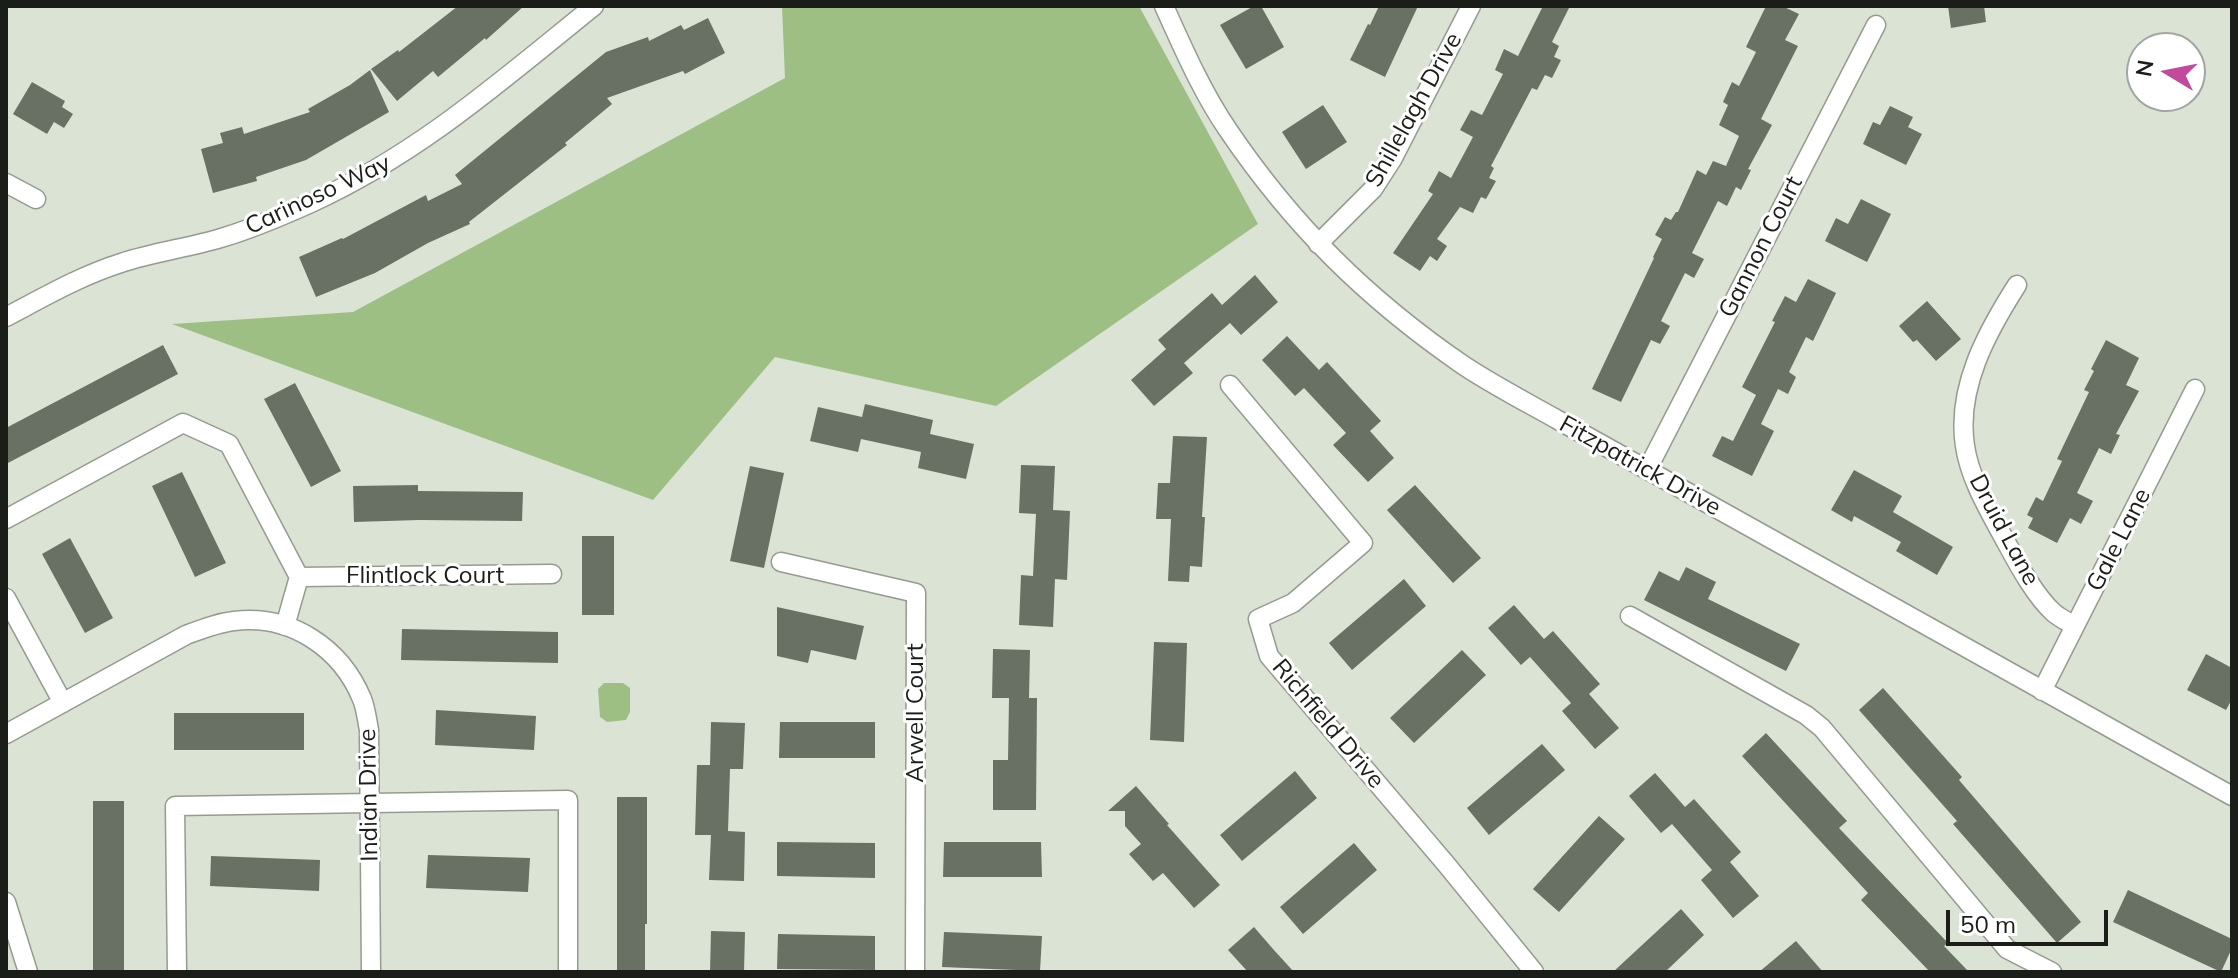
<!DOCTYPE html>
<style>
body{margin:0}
#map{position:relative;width:2238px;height:978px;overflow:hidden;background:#dbe3d5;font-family:Mulish,sans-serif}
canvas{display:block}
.frame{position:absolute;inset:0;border:8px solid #1a1d18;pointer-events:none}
.north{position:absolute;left:2126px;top:32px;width:80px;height:80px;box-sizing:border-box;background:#fff;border:2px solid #a3a5a3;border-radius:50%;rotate:280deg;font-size:22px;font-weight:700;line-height:32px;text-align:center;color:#1a1d18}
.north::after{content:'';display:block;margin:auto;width:28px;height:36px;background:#c3499c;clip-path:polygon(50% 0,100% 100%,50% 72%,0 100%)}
.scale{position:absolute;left:1946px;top:910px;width:162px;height:36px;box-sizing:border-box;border:4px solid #1a1d18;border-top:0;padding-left:10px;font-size:24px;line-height:28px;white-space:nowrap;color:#1a1d18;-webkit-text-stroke:6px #fff;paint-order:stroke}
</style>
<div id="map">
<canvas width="2238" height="978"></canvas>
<div class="frame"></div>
<div class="north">N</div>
<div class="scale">50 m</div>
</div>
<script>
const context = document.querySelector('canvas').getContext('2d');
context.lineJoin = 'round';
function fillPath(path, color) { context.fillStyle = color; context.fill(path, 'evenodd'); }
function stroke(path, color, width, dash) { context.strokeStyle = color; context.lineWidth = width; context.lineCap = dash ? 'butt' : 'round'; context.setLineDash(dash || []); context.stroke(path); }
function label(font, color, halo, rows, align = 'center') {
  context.font = font + ' Mulish,sans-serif'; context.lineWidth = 6; context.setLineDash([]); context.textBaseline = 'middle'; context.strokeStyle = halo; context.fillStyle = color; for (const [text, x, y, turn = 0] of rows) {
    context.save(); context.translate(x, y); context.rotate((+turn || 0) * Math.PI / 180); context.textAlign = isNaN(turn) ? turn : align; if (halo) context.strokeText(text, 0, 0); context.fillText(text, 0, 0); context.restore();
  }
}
fillPath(new Path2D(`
 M782 6H1139L1258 224 996 406 775 357 653 500 172 324 353 312 785 78Z
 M604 683H623L630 688V712L626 720 607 722 600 717 598 689Z`), '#9dbf83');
fillPath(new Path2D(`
 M458 6H524L486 40 485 38 438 77 433 71 397 101 371 69 398 50 399 52Z
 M1254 6H1261L1284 47 1246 69 1220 25Z
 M1379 6H1418L1385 77 1350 60 1368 24 1370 25Z
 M1543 6H1570L1552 42 1559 46 1554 57 1561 60 1552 78 1545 75 1537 90 1532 88 1491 166 1494 168 1489 178 1496 181 1486 199 1481 197 1473 213 1460 207 1437 239 1447 246 1437 261 1430 256 1420 271 1393 253 1433 194 1428 191 1439 171 1451 178 1473 137 1460 130 1471 110 1482 115 1503 74 1495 70 1504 49 1518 56Z
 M1766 6H1782L1799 14 1785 40 1798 46 1761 119 1772 125 1748 169 1751 170 1741 190 1736 187 1727 206 1718 201 1692 253 1704 259 1694 278 1685 273 1661 321 1670 326 1660 344 1651 340 1621 402 1592 389 1654 258 1653 257 1662 239 1655 235 1665 217 1671 220 1676 212H1678L1697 170 1706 175 1713 161 1726 166 1739 136 1719 125 1728 105 1723 102 1732 82 1739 86 1756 52 1746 47Z
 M1948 6H1984L1986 22 1951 28Z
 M708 18 725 53 685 74 683 71 607 98 612 104 565 143 567 145 469 222 470 224 428 243 375 273 316 297 299 257 342 238 343 239 426 195 428 201 462 184 455 175 606 52 648 37 649 41 681 25 684 30Z
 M370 70 389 112 306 160 256 177 257 181 213 193 201 149 223 143 220 133 242 127 244 134 310 112 308 109 350 85Z
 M32 82 65 101 62 107 73 114 64 128 54 122 47 134 13 114Z
 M1323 105 1347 142 1306 169 1282 132Z
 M1890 106 1913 117 1908 127 1922 134 1906 165 1863 144 1873 122 1880 125Z
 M1861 199 1891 214 1867 262 1825 241 1836 218 1848 224Z
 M1255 275 1278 302 1241 335 1230 323 1184 363 1193 373 1154 406 1131 380 1166 349 1158 340 1212 293 1222 305Z
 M1808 279 1836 293 1813 341 1806 337 1789 372 1796 377 1788 394 1778 389 1761 424 1774 431 1752 476 1712 456 1722 436 1733 441 1756 395 1742 387 1775 322 1772 321 1785 296 1796 302Z
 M1927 301 1961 339 1936 361 1917 340 1913 342 1899 326Z
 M1287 336 1319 370 1327 362 1381 421 1370 431 1394 458 1368 482 1333 445 1346 433 1304 388 1295 396 1262 360Z
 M2106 340 2139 358 2126 385 2139 391 2116 434 2120 435 2111 454 2099 448 2077 493 2093 501 2081 524 2070 518 2057 543 2028 528 2033 518 2027 515 2036 497 2043 501 2062 461 2057 459 2089 392 2084 390 2094 371 2091 369Z
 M163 345 178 374 6 464V428Z
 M295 383 341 471 311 487 264 399Z
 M865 404 933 420 930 434 974 444 966 479 918 468 921 452 861 439 858 452 810 441 818 407 862 417Z
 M1173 436 1207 437 1202 517H1205L1202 567 1190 566 1189 582 1168 581 1171 519H1156L1158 483H1170Z
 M1021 465 1055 466 1053 510 1070 511 1067 580 1055 579 1053 627 1019 625 1021 575 1033 576 1036 514 1019 513Z
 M750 466 784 473 764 568 730 561Z
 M1854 470 1902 496 1893 512 1953 547 1937 575 1896 551 1901 542 1854 516 1852 522 1831 510Z
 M182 472 226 563 195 577 152 486Z
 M418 485V491L523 492 522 521 419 520 354 522 353 486Z
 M1415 485 1481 558 1453 583 1387 510Z
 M582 536H614V615H582Z
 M70 538 113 618 85 633 42 554Z
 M1686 567 1716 582 1708 599 1800 644 1786 671 1644 600 1659 571 1679 581Z
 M1404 579 1426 606 1352 670 1329 643Z
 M1514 605 1544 639 1553 631 1600 684 1589 694 1619 728 1595 749 1562 711 1571 703 1530 657 1521 665 1488 628Z
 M777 607 864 626 856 660 811 650 808 663 777 656Z
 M402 629 558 632V663L401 660Z
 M1154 642 1187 643 1184 742 1150 740Z
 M993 649 1030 650 1029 698H1037L1036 810H993V760H1008L1009 698H992Z
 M1462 650 1486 675 1414 743 1390 718Z
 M2206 654 2232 668V699L2226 710 2187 690Z
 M1883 688 1962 777 1959 780 2081 922 2057 943 1953 824 1957 821 1859 710Z
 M436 710 536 716 534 750 435 745Z
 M174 713H304V750H174Z
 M711 722 745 723 743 769H730L728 831 745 832 744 881 709 880 711 835H695L697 765H710Z
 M780 722H875V758H779Z
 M1766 733 1847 821 1839 828 1948 943 1944 946 1969 972H1930L1861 900 1868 893 1742 756Z
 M1542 744 1565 770 1489 835 1467 808Z
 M1295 771 1317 798 1242 861 1220 835Z
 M1655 773 1685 807 1694 799 1741 852 1730 862 1759 896 1733 918 1701 880 1712 870 1672 824 1661 833 1629 796Z
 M1136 786 1169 824 1167 825 1220 885 1194 908 1163 873 1153 881 1129 854 1141 844 1125 826V811H1108Z
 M617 797H647V924H645V972H617Z
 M93 801H124V972H93Z
 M1599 816 1625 839 1559 912 1533 889Z
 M777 842 875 843V878L777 876Z
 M944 842H1041L1042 877H943Z
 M1354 843 1377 870 1303 934 1280 907Z
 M428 855 530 858 528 892 426 888Z
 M211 856 320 860 319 891 210 886Z
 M2128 890 2232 939V948L2221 972 2113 922Z
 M1681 909 1704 935 1665 972H1613Z
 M1254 927 1273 949 1294 972H1248L1228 950Z
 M711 931 745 932 744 972H710Z
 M944 932 1042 936 1040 971 942 967Z
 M778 934 875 936V970L777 969Z
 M1796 941 1823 972H1759Z`), '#697164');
const street = new Path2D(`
 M1164 6C1183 48 1202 92 1228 130 1293 226 1367 299 1463 365 1493 385 1526 402 1558 420L2232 796
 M6 183 36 199
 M1318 244 1373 189 1393 158 1471 6
 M2017 285C1987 332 1956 388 1965 446 1970 480 1990 512 2006 542 2018 564 2035 596 2054 613 2060 618 2068 622 2075 626
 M6 317C44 297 80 276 121 263 154 252 188 248 221 238 252 229 282 216 311 203 420 153 502 80 594 6
 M1230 385 1363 543 1293 603 1258 619 1269 656 1446 864 1534 972
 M1647 470 1876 25
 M6 519 183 423 229 444 299 577 285 626
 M781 562 916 593 915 972
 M299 577 552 574
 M6 598 63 703
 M1630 616 1806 715 1822 728 2007 949 2052 972
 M2042 691 2195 389
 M6 734 186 635C202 629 217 623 234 621 291 614 341 648 362 699 366 709 367 720 369 730L371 972
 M6 902 28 972
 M177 972 175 806 568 800V972`);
stroke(street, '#959c8f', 21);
stroke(street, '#fff', 18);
label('24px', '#1a1d18', '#fff', [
 ["Shillelagh Drive",1414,110,-61],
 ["Carinoso Way",318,195,-25],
 ["Gannon Court",1761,247,-63],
 ["Fitzpatrick Drive",1640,466,29],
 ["Druid Lane",2004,530,62],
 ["Gale Lane",2119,540,-63],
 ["Flintlock Court",425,576],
 ["Arwell Court",916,713,-90],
 ["Richfield Drive",1328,724,50],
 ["Indian Drive",369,795,-91]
]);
</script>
